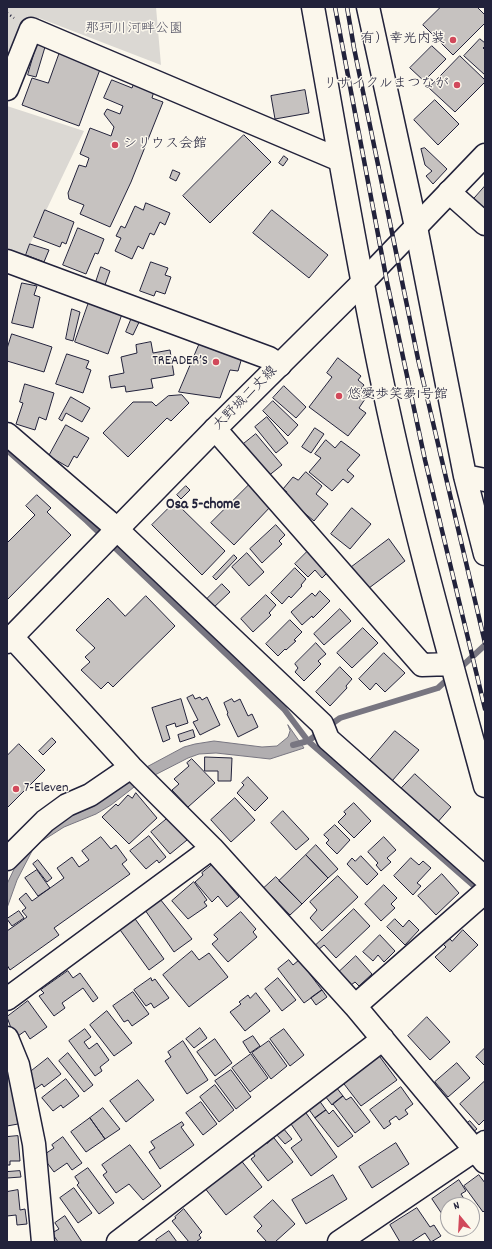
<!DOCTYPE html>
<meta charset="utf-8">
<style>
body{margin:0}
#map{position:relative;width:492px;height:1249px;overflow:hidden;background:#fbf7ec;font-family:Dekko,sans-serif}
canvas{display:block}
.frame{position:absolute;inset:0;border:8px solid #22223b;pointer-events:none}
.north{position:absolute;left:440px;top:1197px;width:40px;height:40px;box-sizing:border-box;background:#fbf7ec;border:1px solid #a4a2a5;border-radius:50%;rotate:342deg;font-size:11px;font-weight:700;line-height:16px;text-align:center;color:#22223b}
.north::after{content:'';display:block;margin:auto;width:14px;height:18px;background:#d1495b;clip-path:polygon(50% 0,100% 100%,50% 72%,0 100%)}
</style>
<div id="map">
<canvas width="492" height="1249"></canvas>
<div class="frame"></div>
<div class="north">N</div>
</div>
<script>
const context = document.querySelector('canvas').getContext('2d');
context.lineJoin = 'round';
function fillPath(path, color) { context.fillStyle = color; context.fill(path, 'evenodd'); }
function stroke(path, color, width, dash) { context.strokeStyle = color; context.lineWidth = width; context.lineCap = dash ? 'butt' : 'round'; context.setLineDash(dash || []); context.stroke(path); }
function label(font, color, halo, rows, align = 'center') {
  context.font = font + ' Dekko,"Klee One",sans-serif'; context.lineWidth = 3; context.setLineDash([]); context.textBaseline = 'middle'; context.strokeStyle = halo; context.fillStyle = color; for (const [text, x, y, turn = 0] of rows) {
    context.save(); context.translate(x, y); context.rotate((+turn || 0) * Math.PI / 180); context.textAlign = isNaN(turn) ? turn : align; if (halo) context.strokeText(text, 0, 0); context.fillText(text, 0, 0); context.restore();
  }
}
fillPath(new Path2D(`
 M7 7H156L161 65 39 18 7 100Z
 M7 106 84 131 22 261 7 255Z`), '#dbd8d3');
const water = new Path2D(`
 M288 725 304 748 270 759 216 753 199 754 188 758 149 778 138 784 111 805 96 814 64 827 42 841 32 851 17 880 7 908V884L24 848 50 825 90 807 105 798 134 778 141 770 184 747 195 744 214 741 262 747 277 746 288 737 290 731Z`);
fillPath(water, '#b1aeb0');
stroke(water, '#787681', 1);
stroke(new Path2D(`
 M7 450 87 521 284 709 308 741 481 892
 M458 670 485 645
 M293 745 308 741 340 718 438 688 451 676`), '#787681', 6);
const building = new Path2D(`
 M441 7H477L485 15V23L453 55 423 25Z
 M480 39 485 43V46L483 48 485 50V75L464 56Z
 M37 44 45 47 36 77 28 75Z
 M432 46 446 59 424 81 410 68Z
 M61 49 102 64 79 126 22 105 32 78 48 83Z
 M460 56 485 80V82L455 112 429 88Z
 M112 80 132 88 134 83 154 91 152 98 163 102 131 182 110 227 80 214 84 205 69 199 68 193 79 165 86 167 89 158 80 154 90 128 111 136 114 127 104 114 107 109 120 114 123 106 104 98Z
 M305 90 309 113 275 119 271 96Z
 M435 100 459 124 438 145 414 120Z
 M244 135 271 162 210 223 183 196Z
 M425 148 447 169 433 184 426 176 432 171 425 165 421 149Z
 M284 156 288 159 283 166 279 163Z
 M173 170 180 173 176 181 170 178Z
 M485 186V207L483 210 472 201Z
 M146 203 170 213 165 225 160 222 154 235 150 233 143 249 138 246 132 259 115 251 121 238 116 236 121 226 125 228 135 206 143 210Z
 M45 210 74 222 66 244 62 242 60 247 34 237Z
 M272 210 328 255 309 278 253 233Z
 M78 228 104 239 98 254 95 253 86 274 63 265Z
 M30 244 49 250 44 262 26 255Z
 M151 262 168 268 165 275 171 277 165 294 156 291 154 296 140 291Z
 M101 267 110 271 105 285 96 282Z
 M22 283 37 286 34 295 40 297 33 328 12 323Z
 M89 302 122 314 108 354 75 342Z
 M72 309 80 312 73 341 66 339Z
 M133 315 141 318 133 335 126 332Z
 M12 334 52 347 44 372 7 361V349Z
 M202 338 243 354 238 371 230 370 220 398 179 392Z
 M151 342 153 353 170 350 174 375 151 379 153 388 126 392 125 386 111 388 109 376 124 373 121 357 137 353 136 345Z
 M67 354 89 361 86 368 91 370 83 393 56 384Z
 M338 358 361 376 358 380 364 385 358 393 365 399 359 408 366 413 348 436 309 407 332 377 327 373Z
 M25 384 54 393 46 420 39 417 35 430 16 424 23 403 20 402Z
 M284 386 306 407 296 418 273 398Z
 M182 395 189 403 171 421 167 418 128 457 103 433 133 402H152L156 406 168 396Z
 M71 397 90 408 82 422 66 413 62 421 59 419Z
 M273 401 298 425 288 436 263 411Z
 M267 417 288 443 276 453 255 427Z
 M66 425 89 438 77 458 74 456 68 467 49 456Z
 M315 428 324 434 311 453 302 447Z
 M256 434 282 465 267 477 241 446Z
 M326 440 335 448 341 441 360 455 347 470 354 476 348 483 343 479 332 491 309 472 321 458 315 454Z
 M306 472 322 486 316 494 328 504 314 521 284 496 287 492 283 489 293 477 298 480Z
 M251 483 273 504 234 545 211 523Z
 M186 486 190 490 181 499 177 495Z
 M37 495 51 508 47 512 71 535 7 600V543L35 515 26 506Z
 M175 502 225 551 202 575 152 525Z
 M352 508 371 524 350 549 331 534Z
 M276 525 285 535 279 541 282 544 262 563 250 549Z
 M389 539 405 561 365 591 349 569Z
 M308 551 328 572 322 578 315 570 308 577 295 564Z
 M247 553 264 572 249 586 232 567Z
 M234 555 237 558 216 580 213 577Z
 M295 568 306 579 301 585 302 586 291 598 289 596 282 604 271 593Z
 M222 584 230 592 212 609 205 601Z
 M320 591 330 601 313 618 312 616 302 625 291 612 312 593 315 596Z
 M266 595 276 605 269 613 271 615 253 632 241 619Z
 M146 596 175 626 113 687 108 682 101 689 81 670 90 662 85 657 95 648 76 630 108 598 125 616Z
 M340 609 351 621 324 645 314 634Z
 M290 620 302 632 294 640 296 641 286 650 285 649 278 656 266 644Z
 M363 628 378 643 352 668 337 653Z
 M316 643 326 654 318 661 321 664 304 681 295 672 298 668 295 664Z
 M384 653 405 673 385 692 376 683 370 690 359 679Z
 M340 667 352 679 346 686 347 688 330 706 316 692Z
 M193 695 195 699 200 697 202 700 207 697 220 725 200 735 193 722 198 720 187 698Z
 M181 699 188 723 176 727 175 723 166 726 170 739 163 742 152 708Z
 M232 699 234 702 240 699 248 716 252 714 258 727 238 737 227 714 228 713 224 703Z
 M193 730 195 737 180 742 178 735Z
 M395 731 419 750 392 781 370 760Z
 M52 738 56 742 43 755 39 751Z
 M19 744 45 770 7 808V756Z
 M205 757 232 758 231 781H218V771H205Z
 M192 759 215 783 188 807 172 790 179 784 174 779 189 766 187 763Z
 M415 774 451 807 436 824 399 791Z
 M248 777 268 798 255 811 237 793 244 785 242 783Z
 M136 793 157 818 129 844 102 817 116 804 118 806 128 795 132 798Z
 M235 798 255 820 231 842 211 820Z
 M354 803 371 821 354 838 338 822 346 814 344 812Z
 M283 811 309 839 296 850 271 823Z
 M168 818 187 840 170 854 151 832Z
 M335 825 350 840 337 854 326 843 329 840 324 835Z
 M149 836 166 857 159 863 157 860 146 869 130 851Z
 M101 837 111 849 116 845 127 860 122 864 130 874 54 928 59 935 10 970 7 965V931L27 917 22 911 26 908 19 899 26 893 32 901 64 878 57 868 72 857 79 867 89 860 82 851Z
 M384 837 396 850 387 858 391 862 381 871 376 865 378 863 368 852Z
 M316 845 338 869 328 878 306 855Z
 M306 855 328 878 302 904 279 881Z
 M361 856 378 874 367 885 347 864 352 858 355 861Z
 M411 858 419 865 423 861 431 868 417 883 421 886 413 895 394 876Z
 M38 860 52 878 47 882 33 864Z
 M212 865 239 897 227 907 218 896 212 902 195 882 203 875 202 873Z
 M37 870 50 888 38 896 25 878Z
 M442 874 459 893 436 915 418 896Z
 M338 876 358 897 322 931 310 918 317 910 310 902Z
 M276 877 302 904 290 915 264 888Z
 M194 882 207 900 204 902 207 906 188 919 172 901Z
 M384 885 397 898 391 904 395 908 381 921 365 904Z
 M160 899 192 939 174 952 145 910Z
 M354 909 370 926 336 958 324 945 318 950 315 946Z
 M19 911 24 918 12 926 7 919Z
 M241 912 256 929 253 932 257 937 228 962 212 944 218 939 214 935Z
 M133 916 164 959 149 970 118 927Z
 M395 919 403 927 409 920 419 930 405 945 387 927Z
 M463 930 478 945 450 972 435 957 446 947 442 943 448 937 452 941Z
 M380 935 395 951 384 962 378 955 373 961 363 952Z
 M192 951 199 960 209 953 228 977 189 1007 163 975Z
 M356 956 372 974 359 986 355 982 351 985 339 972Z
 M289 960 293 965 299 960 322 990 304 1003 278 969Z
 M68 971 73 978 80 973 98 998 93 1002 83 988 62 1003 65 1008 54 1016 39 996 44 993 41 990Z
 M151 978 152 981 155 979 169 998 154 1008 151 1003 146 1006 134 990Z
 M278 978 296 1000 282 1011 265 989Z
 M322 990 327 997 316 1005 311 998Z
 M133 992 149 1014 132 1026 128 1020 124 1022 113 1006Z
 M256 993 270 1011 245 1031 230 1012 241 1004 239 1002 248 995 250 998Z
 M28 1001 47 1027 30 1039 25 1031 18 1036 11 1028 7 1017Z
 M107 1011 132 1043 114 1056 90 1025Z
 M427 1017 450 1042 430 1060 408 1036Z
 M200 1028 207 1038 194 1048 186 1039Z
 M85 1029 91 1037 84 1042 89 1049 97 1043 109 1060 100 1067 102 1071 95 1076 69 1041Z
 M284 1029 304 1055 290 1066 270 1039Z
 M253 1036 260 1046 250 1053 243 1042Z
 M215 1039 232 1063 215 1076 197 1052Z
 M183 1041 208 1080 187 1094 165 1061 171 1057 168 1052Z
 M269 1041 287 1066 271 1079 252 1053Z
 M485 1048V1066L476 1057Z
 M68 1053 93 1085 84 1092 59 1061Z
 M377 1053 397 1080 361 1106 341 1080Z
 M251 1054 268 1078 250 1092 232 1068Z
 M48 1058 61 1074 44 1087 42 1084 35 1089 29 1080 32 1078 29 1073Z
 M457 1063 470 1078 448 1097 435 1082Z
 M231 1070 251 1097 236 1109 215 1081Z
 M10 1076 18 1124 7 1126V1077Z
 M66 1079 79 1096 63 1108 61 1105 53 1111 42 1098Z
 M138 1080 154 1100 126 1122 110 1101Z
 M485 1081V1119L479 1125 460 1104Z
 M333 1083 343 1096 332 1105 322 1092Z
 M215 1085 234 1110 219 1122 200 1097Z
 M401 1087 413 1104 405 1110 408 1114 399 1120 396 1116 389 1121 391 1124 384 1129 370 1110Z
 M316 1096 326 1110 315 1118 305 1104Z
 M343 1096 346 1100 351 1097 370 1122 355 1133 333 1104Z
 M201 1102 217 1124 203 1135 186 1113Z
 M103 1108 120 1129 105 1139 90 1118Z
 M326 1110 329 1114 333 1110 353 1136 338 1147 315 1118Z
 M306 1113 337 1157 311 1176 291 1148 302 1140 291 1124Z
 M90 1118 105 1139 86 1152 71 1132Z
 M470 1121 477 1129 473 1132 466 1124Z
 M182 1122 184 1125 181 1127 194 1145 160 1169 149 1152 155 1148 151 1142Z
 M283 1128 292 1139 285 1144 276 1134Z
 M18 1136 20 1161H10V1165H7V1137Z
 M63 1137 82 1163 72 1170 67 1163 54 1172 42 1156 54 1148 52 1145Z
 M274 1138 293 1162 268 1181 251 1159 255 1156 252 1152 266 1141 267 1143Z
 M396 1143 409 1164 372 1188 359 1167Z
 M130 1145 161 1186 143 1200 129 1184 116 1193 103 1175 107 1172 102 1165Z
 M240 1159 262 1187 226 1215 204 1187Z
 M88 1168 114 1203 99 1214 77 1185 79 1183 75 1177Z
 M20 1171 21 1177 7 1178V1172Z
 M333 1175 347 1199 306 1224 292 1200Z
 M479 1175 485 1183V1210L483 1212 464 1186Z
 M459 1180 466 1191 461 1194 468 1205H448V1223L432 1199Z
 M74 1188 92 1213 78 1223 60 1198Z
 M18 1190 20 1210 25 1209 27 1224 17 1225 16 1215 7 1216V1192Z
 M273 1200 295 1224 275 1242H267L257 1231 262 1226 254 1217Z
 M417 1208 430 1227 434 1225 441 1236 431 1242 425 1233 411 1242H400L390 1225Z
 M184 1209 202 1232 199 1235 201 1238 196 1242H189L172 1221 176 1218 175 1217Z
 M65 1216 82 1242H58L52 1233 59 1229 55 1223Z
 M169 1231 177 1242H157L156 1240Z`);
fillPath(building, '#c6c2c0');
stroke(building, '#22223b', 1);
const minor = new Path2D(`
 M313 7C336 135 357 263 384 390 412 523 449 654 485 786
 M368 7 416 227 465 476 485 554
 M7 89 31 29 340 160
 M449 192 485 224
 M7 261 269 358 280 365
 M215 429 422 665 451 664
 M7 434 108 521 322 724 328 739 485 878
 M465 476 485 480
 M12 637 131 767 212 848 355 1006 475 1150 485 1142
 M7 859 45 821 67 805 90 795 131 767
 M7 999 212 848
 M355 1006 485 892
 M7 1038 18 1065 34 1144 43 1242
 M118 1242 383 1039
 M339 1242 475 1150 485 1162`);
const major = new Path2D(`
 M7 642 215 429 363 282 485 155`);
stroke(minor, '#22223b', 25);
stroke(major, '#22223b', 25);
stroke(new Path2D(`
 M7 13 14 18`), '#22223b', 2.5, [1, 3]);
stroke(minor, '#fbf7ec', 22);
stroke(major, '#fbf7ec', 22);
const rail = new Path2D(`
 M335 7 387 282 425 460 485 709
 M347 7 354 48 418 359 485 643`);
stroke(rail, '#22223b', 4.5);
stroke(rail, '#fbf7ec', 3, [9]);
for (const [x, y, r, color] of [
 [453,40,4,"#d1495b"],
 [457,85,4,"#d1495b"],
 [115,145,4,"#d1495b"],
 [216,362,4,"#d1495b"],
 [339,396,4,"#d1495b"],
 [16,789,4,"#d1495b"]
]) { const dot = new Path2D(); dot.arc(x, y, r, 0, 2 * Math.PI); context.fillStyle = color; context.fill(dot); stroke(dot, '#fbf7ec', 1.5); }
label('14px', '#505061', '#fbf7ec', [
 ["那珂川河畔公園",134,30]
]);
label('14px', '#22223b', '#fbf7ec', [
 ["有）幸光内装",445,40],
 ["リサイクルまつなが",449,85],
 ["シリウス会館",123,145,"left"],
 ["TREADER’S",208,362],
 ["悠愛歩笑夢1号館",347,396,"left"],
 ["7-Eleven",24,789,"left"]
], 'right');
label('14px', '#22223b', '#fbf7ec', [
 ["大野城二丈線",246,399,-45]
]);
label('bold 15px', '#22223b', '#fbf7ec', [
 ["Osa 5-chome",203,506]
]);
</script>
